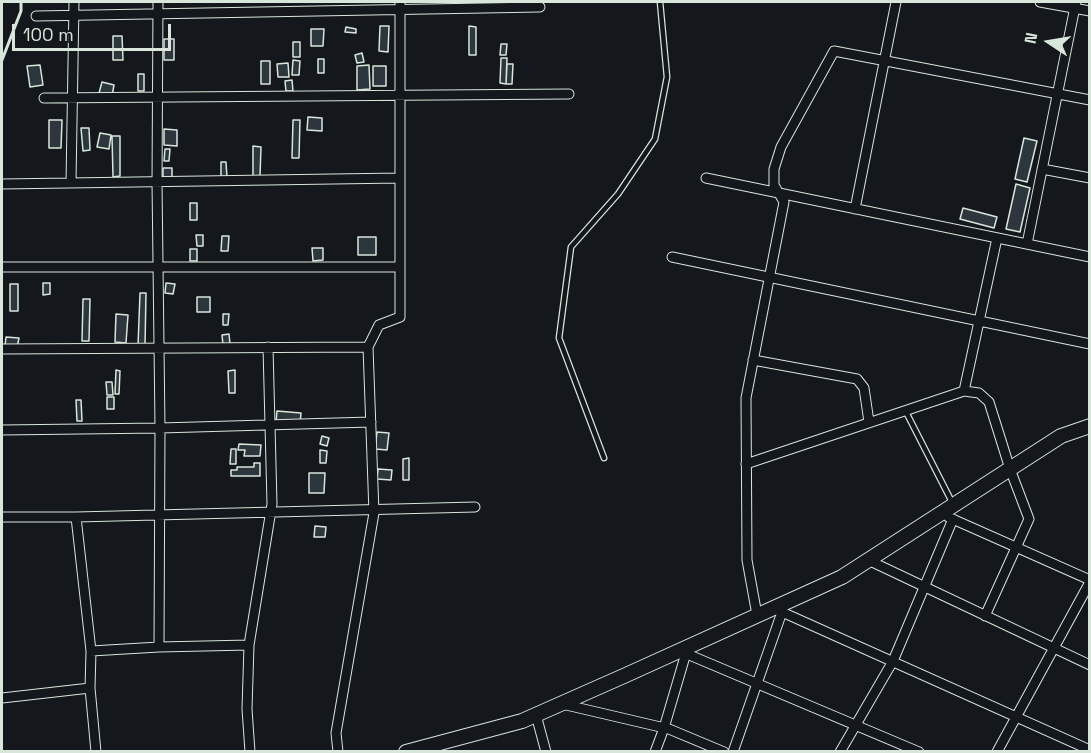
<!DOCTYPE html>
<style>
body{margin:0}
#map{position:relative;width:1091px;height:753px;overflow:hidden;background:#14181c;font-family:"Space Grotesk",sans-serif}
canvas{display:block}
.frame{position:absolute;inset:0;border:3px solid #d8e6dc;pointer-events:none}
.north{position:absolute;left:1019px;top:12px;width:60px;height:60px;-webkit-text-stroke:4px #14181c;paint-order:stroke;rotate:282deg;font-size:16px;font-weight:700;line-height:24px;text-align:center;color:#d8e6dc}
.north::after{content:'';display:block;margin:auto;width:21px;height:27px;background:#d8e6dc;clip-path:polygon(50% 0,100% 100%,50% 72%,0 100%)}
.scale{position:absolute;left:12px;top:24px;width:159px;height:27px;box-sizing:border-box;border:3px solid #d8e6dc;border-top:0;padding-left:8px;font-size:18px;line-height:21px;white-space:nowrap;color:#d8e6dc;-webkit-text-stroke:4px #14181c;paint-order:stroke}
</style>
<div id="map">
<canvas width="1091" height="753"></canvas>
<div class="frame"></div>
<div class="north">N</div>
<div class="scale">100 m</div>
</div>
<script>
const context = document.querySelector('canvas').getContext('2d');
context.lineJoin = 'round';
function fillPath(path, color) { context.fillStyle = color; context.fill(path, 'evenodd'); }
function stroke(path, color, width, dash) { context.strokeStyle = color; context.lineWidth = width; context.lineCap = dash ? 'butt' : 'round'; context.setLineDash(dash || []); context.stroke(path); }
const building = new Path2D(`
 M380 26H389L388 52 379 51Z
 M469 26 476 27V55H469Z
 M346 27 356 29V33L345 32Z
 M311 29H324L323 46H311Z
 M113 36H122L123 60H113Z
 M164 39H174V60H164Z
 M293 42H300V57H293Z
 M501 44H507L506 55H500Z
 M362 53 364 62 357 63 355 55Z
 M501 58H507L506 84 500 83Z
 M318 59H324V73H318Z
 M293 60 300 61 299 75H292Z
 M261 61H270V84H261Z
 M288 63 289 77H278L277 64Z
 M507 64H513L512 84H506Z
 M40 65 43 85 30 87 27 66Z
 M369 65 370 89 357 90V66Z
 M373 66H386V86H373Z
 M138 74H144V91H138Z
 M292 80 293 91H286L285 81Z
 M102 82 114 85 112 96 99 93Z
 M308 117 322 118V131L307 130Z
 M49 120H62L61 148H49Z
 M293 120H300L299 158H292Z
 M81 128H89L90 150 83 151Z
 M164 129 177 130V146L164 145Z
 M100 133 111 135 109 149 97 147Z
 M112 136H120V176L113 177Z
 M1024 138 1037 141 1027 182 1015 179Z
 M253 146 261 147 260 176H253Z
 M165 149H170L169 161H164Z
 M221 162H226L227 178H221Z
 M163 168H172V178H163Z
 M1016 184 1030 188 1020 232 1006 229Z
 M190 203H197V220H190Z
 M963 208 997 217 994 228 960 219Z
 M196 235H203V246H197Z
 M222 236H229L228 251H221Z
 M358 237H376V255H358Z
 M312 248H323V260L313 261Z
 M190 249H197V261H190Z
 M43 283H50V294L43 295Z
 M166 283 175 284 173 294 165 293Z
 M10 284H18V311H10Z
 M140 293H146L145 346H138Z
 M197 297H210V312H197Z
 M83 299H90L89 341H82Z
 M116 314 128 315 126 343 115 342Z
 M223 314H229L228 325H223Z
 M229 334 230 344 223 345 222 335Z
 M6 337 19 338 17 348 5 346Z
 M116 370 120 371 119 394H115Z
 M235 370V393H229L228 371Z
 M106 382H112L113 395H107Z
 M107 397H114V409H107Z
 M76 400H81L82 421H77Z
 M277 411 301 413 300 424 276 422Z
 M377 432 389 433 387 450 375 449Z
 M322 436 329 438 327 446 320 444Z
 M239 444 261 445 260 456H244L245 450H238Z
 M231 449H236V464H230Z
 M320 450 327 451 326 463H320Z
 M409 458V480H403V459Z
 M254 463H260V476H231V470H237V467H254Z
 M378 469 392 470 391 480 377 479Z
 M309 473H325L324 493H309Z
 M315 526 326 527 325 537H314Z`);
fillPath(building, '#2c363c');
stroke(building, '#d8e6dc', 1.5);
const lane = new Path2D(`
 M905 410 953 504
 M604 458 559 338 571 247 618 194 655 139 667 77 660 2`);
const street = new Path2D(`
 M158 2 157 182 160 428 159 647 249 645 247 709 250 752
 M1040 2 1090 11
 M36 16 540 7
 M44 98 569 94
 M1042 169 1090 178
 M706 178 1090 257
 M71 183 74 2
 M2 184 400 178
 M855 209 896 2
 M1027 244 1076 2
 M672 257 1090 344
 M2 267H400
 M2 349 368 347
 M753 360 857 379 864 388 869 422
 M964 391 997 238
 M2 430 160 428 371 422
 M746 464 964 391 979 393 989 402 1010 469 1029 519 985 616
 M2 517H76L475 507
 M76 517 91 651
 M948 517 1090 580
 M868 560 1090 665
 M775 607 782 612 1090 750
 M757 615 747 560 746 398 784 202 774 185V169L781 147 834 51 1090 100
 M249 645 272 504 268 347
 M680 651 919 752
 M90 688 96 752
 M2 698 90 688 91 651 159 647
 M562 704 669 729 724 752
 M536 715 546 752
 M338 752 336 733 374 513 368 347 379 325 400 317V2
 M655 752 664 728 686 653
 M733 752 782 612
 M840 752 893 661 953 519
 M997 752 1090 582`);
const secondary = new Path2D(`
 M406 752 522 721 626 675 842 577 1061 436 1090 426`);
stroke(lane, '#d8e6dc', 7);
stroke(street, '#d8e6dc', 11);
stroke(secondary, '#d8e6dc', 16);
stroke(lane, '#14181c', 4.5);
stroke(street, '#14181c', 9);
stroke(secondary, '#14181c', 14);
stroke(new Path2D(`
 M2 60 21 11V2`), '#d8e6dc', 3);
</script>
